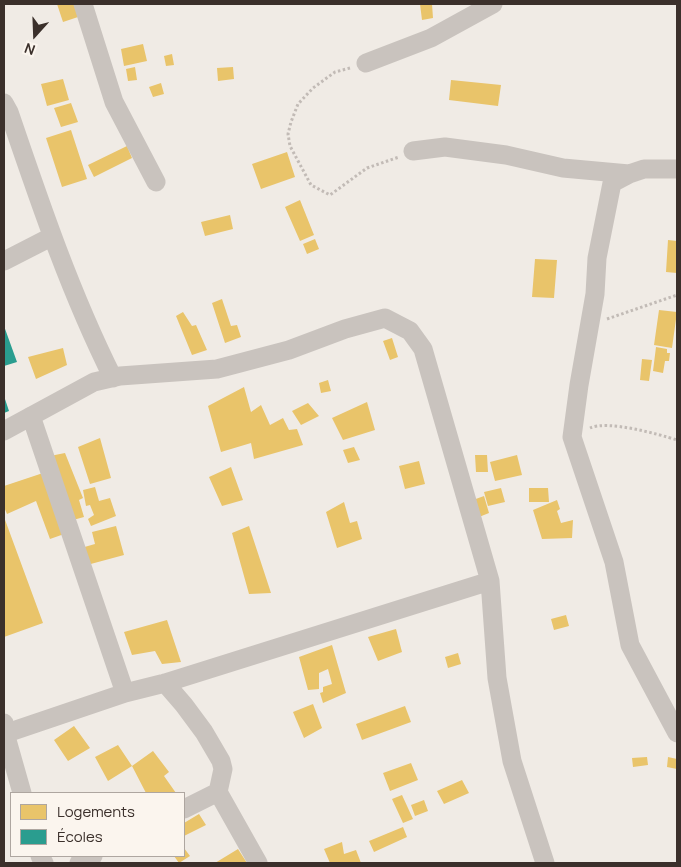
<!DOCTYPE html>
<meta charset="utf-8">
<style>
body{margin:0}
#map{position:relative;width:681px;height:867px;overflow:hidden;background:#f0ebe5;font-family:Manrope,sans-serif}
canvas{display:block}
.frame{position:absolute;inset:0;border:5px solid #3b302b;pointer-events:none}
.legend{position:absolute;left:10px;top:792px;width:175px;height:65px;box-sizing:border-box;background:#fbf5ee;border:1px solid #aea6a0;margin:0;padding:6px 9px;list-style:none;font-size:15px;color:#3b302b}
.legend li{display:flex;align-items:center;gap:10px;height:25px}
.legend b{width:25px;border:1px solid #aea6a0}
.north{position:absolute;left:10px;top:10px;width:50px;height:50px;-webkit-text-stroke:4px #fbf5ee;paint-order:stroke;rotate:200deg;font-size:14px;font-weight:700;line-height:20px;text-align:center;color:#3b302b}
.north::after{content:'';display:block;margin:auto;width:18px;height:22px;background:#3b302b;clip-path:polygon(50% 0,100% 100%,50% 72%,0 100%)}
</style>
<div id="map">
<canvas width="681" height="867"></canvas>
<div class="frame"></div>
<ul class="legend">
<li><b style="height:14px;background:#e9c46a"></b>Logements</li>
<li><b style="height:14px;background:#2a9d8f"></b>Écoles</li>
</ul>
<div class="north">N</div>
</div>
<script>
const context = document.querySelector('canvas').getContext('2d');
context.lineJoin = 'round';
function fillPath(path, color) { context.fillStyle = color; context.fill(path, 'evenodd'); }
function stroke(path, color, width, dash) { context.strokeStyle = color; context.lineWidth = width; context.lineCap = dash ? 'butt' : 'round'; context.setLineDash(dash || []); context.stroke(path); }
fillPath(new Path2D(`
 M57 4H77L81 16 63 22Z
 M420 4H432L433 18 422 20Z
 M143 44 147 61 124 66 121 49Z
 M172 54 174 65 166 66 164 56Z
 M135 67 137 80 128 81 126 69Z
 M233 67 234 79 218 81 217 68Z
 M63 79 69 100 47 106 41 84Z
 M451 80 501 85 498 106 449 100Z
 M161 83 164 94 153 97 149 87Z
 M71 103 78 122 61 127 54 108Z
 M71 130 87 179 62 187 46 138Z
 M127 146 132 158 94 177 88 165Z
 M287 152 295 177 261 189 252 164Z
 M300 200 314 235 300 241 285 207Z
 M230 215 233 229 205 236 201 222Z
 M315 239 319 249 307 254 303 244Z
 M668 240 677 241V273L666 272Z
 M535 259 557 260 554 298 532 297Z
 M222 299 231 326 237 325 241 337 225 343 212 303Z
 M659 310 677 312 672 348 654 345Z
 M183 312 192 326 196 325 207 350 192 355 176 316Z
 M392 338 398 357 390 360 383 341Z
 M656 347 667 349V353H670L669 361H665L663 373 653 371Z
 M63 348 67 365 36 379 28 357Z
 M642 359 652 360 649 381 640 380Z
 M328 380 331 391 321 393 319 383Z
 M244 387 251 412 261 405 270 425 283 418 289 430 297 429 303 445 254 459 251 443 221 452 208 406Z
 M367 402 375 430 343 440 332 418Z
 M308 403 319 416 301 425 292 411Z
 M100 438 111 478 90 484 78 447Z
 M354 447 360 460 348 463 343 450Z
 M65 453 83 498 79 500 84 517 73 520 50 456Z
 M475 455H487L488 472H476Z
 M517 455 522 475 495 481 490 462Z
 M419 461 425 484 405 489 399 466Z
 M231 467 243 500 222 506 209 477Z
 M43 473 67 533 50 539 36 501 7 514 4 507V486Z
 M95 487 99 501 110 498 116 516 91 526 88 519 94 515 90 505 86 506 83 490Z
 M501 488 505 502 488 506 484 492Z
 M529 488H548L549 502H529Z
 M484 496 489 513 479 517 473 500Z
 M557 500 560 509 557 511 561 523 573 520 572 538 542 539 533 510Z
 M344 502 350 523 357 521 362 539 337 548 326 512Z
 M4 517 43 623 4 637Z
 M116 526 124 555 87 565 81 548 95 544 92 532Z
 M249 526 271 593 249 594 232 533Z
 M566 615 569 626 554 630 551 619Z
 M167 620 181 662 162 664 155 651 132 655 124 632Z
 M396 629 402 652 378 661 368 637Z
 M332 645 346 693 323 703 320 693 323 692V687L332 684 328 669 319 673V689L308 690 299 657Z
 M458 653 461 664 448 668 445 657Z
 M313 704 322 728 304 738 293 712Z
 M405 706 411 722 362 740 356 724Z
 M74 726 90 748 68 761 54 740Z
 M118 745 132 766 108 781 95 757Z
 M153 751 169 772 164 776 176 793H146L132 766Z
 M647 757 648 765 633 767 632 758Z
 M668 757 677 759V769L667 767Z
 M411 763 418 780 390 791 383 773Z
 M462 780 469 793 444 804 437 791Z
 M402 795 413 819 403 823 392 799Z
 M424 800 428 811 415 816 411 805Z
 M199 814 206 825 184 836V823Z
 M403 827 407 837 374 852 369 841Z
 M342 842 344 854 356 850 361 863H330L324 849Z
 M184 848 190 856 179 863 174 856H184Z
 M238 849 247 863H215Z`), '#e9c46a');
fillPath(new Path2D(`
 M4 326 17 362 4 366Z
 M4 396 9 411 4 413Z`), '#2a9d8f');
stroke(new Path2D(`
 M350 68 335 72 313 88 298 104 291 122 288 134 290 146 311 185 330 195 367 168 399 157
 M607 319 677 295
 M590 428C608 420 658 434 677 440`), '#c2bbb6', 3, [2.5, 2.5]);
stroke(new Path2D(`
 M83 4 114 102 156 182
 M366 63 431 38 493 4
 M4 103 9 112C40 203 70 292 113 378
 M413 151 445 147 506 155 563 168 629 174
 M677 169H644L629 174 612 183 597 258 595 294 579 385 572 437 614 562 630 645 677 733
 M4 261 51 237
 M31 416 125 693
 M4 431 94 382 120 376 217 369 289 350 345 329 385 318 410 331 423 349 490 581 497 678 512 761 545 863
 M165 683 184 705 204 732 221 761 223 769 218 792 258 863
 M4 723 5 733 22 793
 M4 734 125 693 165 683 490 581
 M184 809 218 792
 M40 856 44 863
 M79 863 93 856`), '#c9c3be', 19);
</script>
